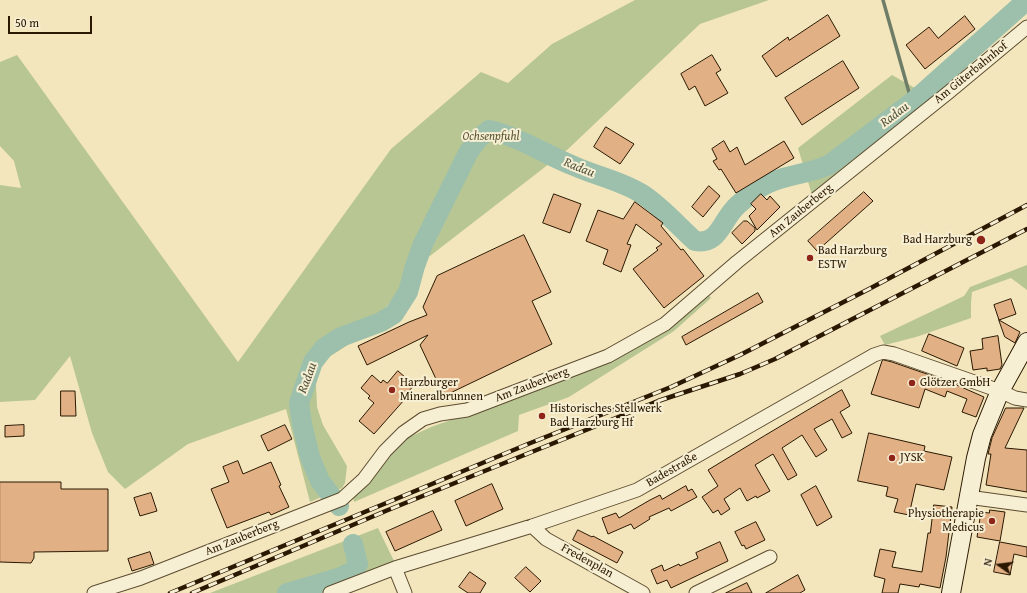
<!DOCTYPE html>
<meta charset="utf-8">
<style>
body{margin:0}
#map{position:relative;width:1027px;height:593px;overflow:hidden;background:#f3e6bc;font-family:"Gentium Book Plus",serif}
canvas{display:block}
.north{position:absolute;left:979px;top:545px;width:40px;height:40px;-webkit-text-stroke:3px #f7efd3;paint-order:stroke;rotate:284deg;font-size:11px;font-weight:700;line-height:16px;text-align:center;color:#2a1802}
.north::after{content:'';display:block;margin:auto;width:14px;height:18px;background:#2a1802;clip-path:polygon(50% 0,100% 100%,50% 72%,0 100%)}
.scale{position:absolute;left:8px;top:16px;width:84px;height:18px;box-sizing:border-box;border:2px solid #2a1802;border-top:0;padding-left:5px;font-size:12px;line-height:14px;white-space:nowrap;color:#2a1802;-webkit-text-stroke:3px #f7efd3;paint-order:stroke}
</style>
<div id="map">
<canvas width="1027" height="593"></canvas>
<div class="north">N</div>
<div class="scale">50 m</div>
</div>
<script>
const context = document.querySelector('canvas').getContext('2d');
context.lineJoin = 'round';
function fillPath(path, color) { context.fillStyle = color; context.fill(path, 'evenodd'); }
function stroke(path, color, width, dash) { context.strokeStyle = color; context.lineWidth = width; context.lineCap = dash ? 'butt' : 'round'; context.setLineDash(dash || []); context.stroke(path); }
function label(font, color, halo, rows, align = 'center') {
  context.font = font + ' "Gentium Book Plus",serif'; context.lineWidth = 4; context.setLineDash([]); context.textBaseline = 'middle'; context.strokeStyle = halo; context.fillStyle = color; for (const [text, x, y, turn = 0] of rows) {
    context.save(); context.translate(x, y); context.rotate((+turn || 0) * Math.PI / 180); context.textAlign = isNaN(turn) ? turn : align; if (halo) context.strokeText(text, 0, 0); context.fillText(text, 0, 0); context.restore();
  }
}
fillPath(new Path2D(`
 M635 0H769L700 24 567 150 417 266 367 333 324 360 317 372 316 385 317 407 323 425 347 466 345 483 342 488 310 502 286 409 188 444 125 489 108 472 92 433 70 356 35 400 0 402V185L21 188 14 161 0 146V62L17 55 238 362 391 149 481 72 508 83 552 44Z
 M892 75 929 96 812 195 798 148Z
 M1027 265V290L1011 278 972 292 971 303V318L916 337 885 345 880 336 964 296 970 287Z
 M708 294 711 298 674 331 569 397 519 415 518 431 354 502 353 497 369 484 389 454 403 440 431 427 544 387Z
 M378 528 395 563 297 593H210Z`), '#b8c693');
stroke(new Path2D(`
 M883 0 912 103`), '#6e7d68', 3.5);
stroke(new Path2D(`
 M339 506 320 481 310 457 302 424 299 403 313 362 324 348 341 337 381 322 394 314 408 292 415 266 423 244 468 153 478 139 489 130C518 136 546 155 574 166 596 176 622 181 642 194 662 207 677 225 695 241 718 245 721 223 734 209 738 204 745 199 750 195 774 174 801 177 829 165L915 100 1027 0
 M287 593 341 577 353 571 358 564 353 544`), '#9cc0ac', 20);
const building = new Path2D(`
 M828 15 840 36 776 77 762 56 788 37 789 40Z
 M965 16 975 29 925 69 906 45 929 27 938 38Z
 M712 55 721 70 716 73 728 93 705 106 695 86 689 90 681 74Z
 M843 61 859 88 802 125 785 98Z
 M606 127 634 144 620 164 594 147Z
 M724 141 730 152 737 147 745 165 784 141 794 158 736 193 721 169 719 170 713 161 717 159 712 149Z
 M709 186 720 196 703 217 692 207Z
 M864 192 873 201 817 251 808 241Z
 M554 194 581 204 570 233 543 223Z
 M761 194 767 200 770 196 780 207 757 230 749 216 756 209 751 204Z
 M635 202 663 223 661 226 681 250 683 249 704 276 664 308 633 269 658 250 656 248 662 244 636 224 627 244 631 245 621 272 603 264 608 250 586 241 598 210 623 219Z
 M744 221H747L755 228V231L742 244 732 233Z
 M524 235 551 292 532 301 552 344 444 396 420 345 428 335 367 365 358 346 409 322 427 315 423 307 437 276Z
 M758 293 763 302 686 345 682 337Z
 M1011 299 1016 314 999 320 994 305Z
 M999 320 1020 332 1015 343 1005 337Z
 M929 334 964 348 957 366 922 351Z
 M998 336 1002 365 1000 369 987 371V368L973 370 970 351 983 349 982 339Z
 M884 360 892 362 950 382 984 397 976 417 962 412 967 399 947 391 945 397 925 389 919 408 871 394 882 361Z
 M398 371 414 385 404 397 405 399 374 434 359 421 374 403 368 398 370 396 361 388 372 375 381 383 383 380 387 383Z
 M842 390 850 406 840 412 852 433 842 438 832 419 814 429 827 450 816 457 802 435 782 448 797 475 788 480 773 454 755 465 770 491 757 498 756 496 747 501 740 488 724 499 730 509 721 515 718 510 713 513 702 497 718 486 708 470 764 436Z
 M61 391H75L76 416H61Z
 M1006 408H1024L1005 448 1027 450V492L986 485 991 454H988L992 438Z
 M24 425V436L5 437V426Z
 M285 425 292 439 268 451 261 436Z
 M869 433 925 446 924 451 952 457 944 490 916 484 909 515 894 512 898 499 886 496 888 487 858 481Z
 M238 461 243 474 271 462 281 485 279 486 289 507 271 515 269 512 227 528 211 489 229 482 223 467Z
 M0 482H61V489H108V551L34 552V558L31 563 0 562Z
 M492 484 503 509 466 526 455 501Z
 M686 486 688 491 692 489 697 497 671 511 669 508 649 517 650 519 634 529 631 524 608 534 602 518 616 513 619 518 650 500 660 495 662 499Z
 M816 486 832 517 817 526 801 495Z
 M151 493 157 511 140 516 134 498Z
 M934 505 952 507 946 557 940 588 920 584 919 587 900 584 898 593H882L885 579 874 576 880 549 896 552 892 567 922 572 928 533H930Z
 M990 510 1005 512 1000 541 977 537 981 512 989 513Z
 M433 511 442 530 395 551 386 532Z
 M756 522 765 540 746 549 744 545 742 546 735 532Z
 M578 530 592 537 593 536 623 552 617 563 573 540Z
 M720 542 728 561 671 588 667 580 657 584 651 570 662 565 664 571 679 564 680 566 698 558 696 553Z
 M1000 542 1027 547V557L1014 554 1010 575 994 572Z
 M150 552 154 564 132 571 128 559Z
 M526 567 541 581 530 592 515 578Z
 M470 572 486 583 480 593H468L459 587Z
 M798 575 805 590 800 593H766Z
 M747 583 752 593H726Z`);
fillPath(building, '#e1b185');
stroke(building, '#2a1802', 1);
const minor = new Path2D(`
 M968 497 1027 505
 M532 526 546 539 643 593
 M395 568 405 593
 M94 593 141 578 342 499 364 479 385 451 403 433 423 419 440 414 467 410 608 356 665 324 737 262 949 92 1027 27
 M330 593 395 568 532 526 637 490 874 355 883 352 894 354 1000 391 1015 398 1027 400
 M696 593 770 557`);
const secondary = new Path2D(`
 M951 593 976 458 982 435 1000 391 1027 342`);
stroke(minor, '#5c4c30', 15);
stroke(secondary, '#2a1802', 20);
stroke(minor, '#f7efd3', 13);
stroke(secondary, '#f7efd3', 18);
const rail = new Path2D(`
 M170 593 528 444 671 387 740 355 869 289 1027 205
 M192 593 388 510 596 426 658 401 740 374 775 359 1027 229`);
stroke(rail, '#2a1802', 4.5);
stroke(rail, '#f7efd3', 3, [9]);
for (const [x, y, r, color] of [
 [981,240,5,"#8f2418"],
 [810,258,4,"#8f2418"],
 [912,383,4,"#8f2418"],
 [392,390,4,"#8f2418"],
 [542,416,4,"#8f2418"],
 [892,458,4,"#8f2418"],
 [992,521,4,"#8f2418"]
]) { const dot = new Path2D(); dot.arc(x, y, r, 0, 2 * Math.PI); context.fillStyle = color; context.fill(dot); stroke(dot, '#f7efd3', 1.5); }
label('12px', '#2a1802', '#f7efd3', [
 ["Am Güterbahnhof",971,73,-39],
 ["Am Zauberberg",801,211,-39],
 ["Am Zauberberg",532,385,-21],
 ["Badestraße",672,470,-30],
 ["Am Zauberberg",242,538,-22],
 ["Fredenplan",587,561,29]
]);
label('italic 12px', '#5c5535', '#f7efd3', [
 ["Ochsenpfuhl",491,137]
]);
label('12px', '#2a1802', '#f7efd3', [
 ["Bad Harzburg",972,240,"right"],
 ["Bad Harzburg",818,251],
 ["ESTW",818,265],
 ["Harzburger",400,383],
 ["Mineralbrunnen",400,397],
 ["Glötzer GmbH",920,383],
 ["Historisches Stellwerk",550,409],
 ["Bad Harzburg Hf",550,423],
 ["JYSK",900,458],
 ["Physiotherapie",984,514,"right"],
 ["Medicus",984,528,"right"]
], 'left');
label('italic 13px', '#52533e', '#f7efd3', [
 ["Radau",895,115,-37],
 ["Radau",579,168,22],
 ["Radau",308,378,-69]
]);
</script>
